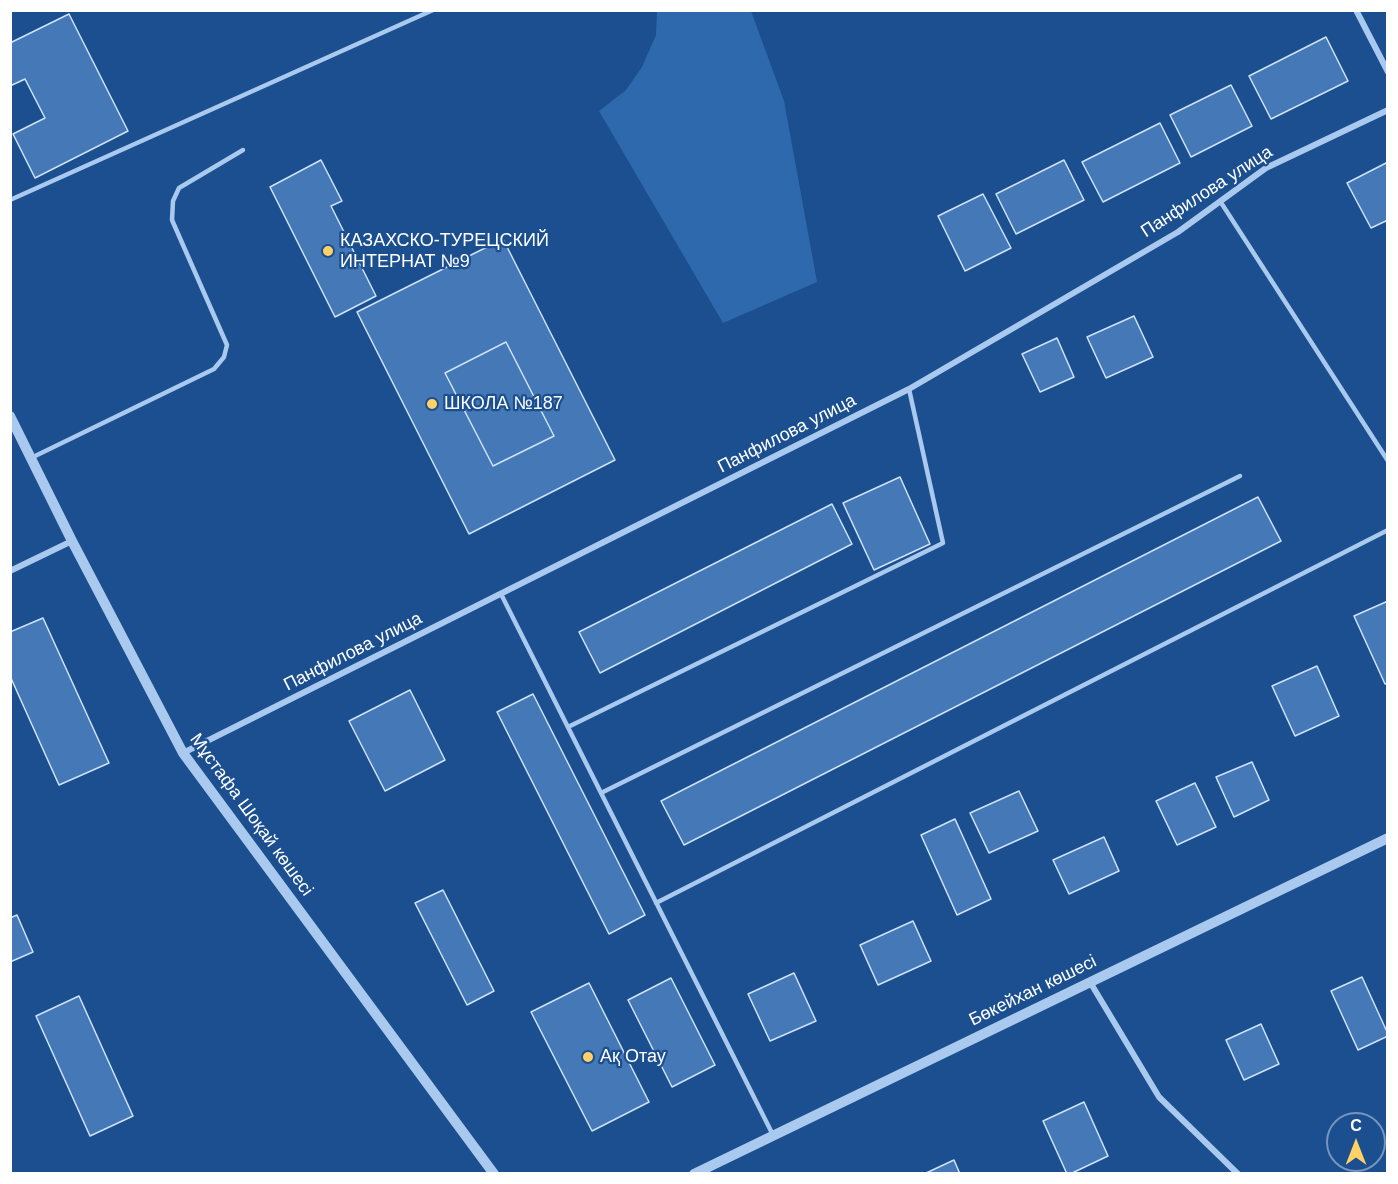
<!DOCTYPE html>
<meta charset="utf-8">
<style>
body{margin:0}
#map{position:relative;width:1398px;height:1184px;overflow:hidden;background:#1b4f8f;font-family:Arial,sans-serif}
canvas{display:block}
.frame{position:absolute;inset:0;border:12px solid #fff;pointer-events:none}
.north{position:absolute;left:1326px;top:1112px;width:60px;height:60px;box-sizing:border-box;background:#1b4f8f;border:2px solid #7695bc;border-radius:50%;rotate:0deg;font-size:16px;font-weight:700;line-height:24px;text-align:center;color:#fff}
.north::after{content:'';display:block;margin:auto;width:21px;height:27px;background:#ffd166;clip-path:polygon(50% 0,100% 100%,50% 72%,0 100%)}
</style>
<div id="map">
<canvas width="1398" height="1184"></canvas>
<div class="frame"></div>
<div class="north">С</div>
</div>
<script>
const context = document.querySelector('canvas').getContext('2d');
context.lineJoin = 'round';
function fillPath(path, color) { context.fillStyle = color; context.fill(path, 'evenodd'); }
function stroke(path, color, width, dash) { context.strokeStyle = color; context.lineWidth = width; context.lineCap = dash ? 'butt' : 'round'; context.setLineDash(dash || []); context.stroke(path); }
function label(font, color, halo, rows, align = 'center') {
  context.font = font + ' Arial,sans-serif'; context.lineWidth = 4.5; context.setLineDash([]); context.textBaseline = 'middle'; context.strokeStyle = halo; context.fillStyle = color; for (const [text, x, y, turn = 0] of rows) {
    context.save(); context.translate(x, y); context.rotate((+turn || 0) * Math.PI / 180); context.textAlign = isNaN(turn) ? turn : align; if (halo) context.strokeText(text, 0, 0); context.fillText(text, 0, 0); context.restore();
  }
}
fillPath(new Path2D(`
 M657 11H751L784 101 817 282 723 323 599 111 626 90 642 67 656 35Z`), '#2e69ad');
const building = new Path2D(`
 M69 14 128 131 35 178 13 134 45 118 25 79 10 86V43Z
 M1326 37 1348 81 1271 119 1249 76Z
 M1231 85 1252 126 1191 157 1170 115Z
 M1160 123 1180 163 1103 202 1082 162Z
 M321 160 342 201 331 206 376 296 335 317 270 187Z
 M1064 160 1084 200 1016 234 996 194Z
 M1388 162V220L1371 228 1347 183Z
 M983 194 1011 248 965 271 938 216Z
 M503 239 615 460 469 534 357 312ZM506 342 554 436 493 466 445 373Z
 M1134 316 1153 357 1106 378 1087 337Z
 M1057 338 1074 377 1040 392 1022 354Z
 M506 342 554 436 493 466 445 373Z
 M900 477 930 544 874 570 843 503Z
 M1258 497 1281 541 684 845 661 801Z
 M832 504 852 544 600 673 579 632Z
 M1388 601V683L1385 684 1354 616Z
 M43 618 109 763 59 785 10 676V632Z
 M1317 666 1339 716 1295 736 1272 686Z
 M410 690 445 760 385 791 349 721Z
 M533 694 645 915 609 934 497 712Z
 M1252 762 1269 800 1234 817 1216 777Z
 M1195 783 1216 827 1177 845 1156 801Z
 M1019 791 1038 831 989 853 970 813Z
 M955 819 991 899 957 915 921 835Z
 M1104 837 1119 871 1069 894 1053 860Z
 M443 890 494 991 467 1005 415 903Z
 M17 915 33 952 10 962V918Z
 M913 921 931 961 878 985 860 945Z
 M794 973 816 1021 770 1041 748 994Z
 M1362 977 1388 1034V1036L1358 1050 1331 991Z
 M671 978 715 1065 672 1087 628 1000Z
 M589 983 649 1102 592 1131 531 1012Z
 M79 996 133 1116 90 1136 36 1016Z
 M1261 1024 1279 1064 1244 1080 1226 1040Z
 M1084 1102 1108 1156 1070 1174H1067L1043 1121Z
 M954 1160 960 1174H924Z`);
fillPath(building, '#4478b7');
stroke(building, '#cfe3fa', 1.5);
stroke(new Path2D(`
 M10 200 433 10
 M1220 201 1388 461
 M31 458 214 369 224 357 227 345 172 220 173 201 179 188 243 150
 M501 594 773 1135
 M568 727 943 543 909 389
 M601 793 1240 476
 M656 903 1388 530`), '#a9c9ee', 4.5);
stroke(new Path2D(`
 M1356 10 1388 72
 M10 571 72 541
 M183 753 909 389 1178 232 1266 168 1388 110
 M1090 982 1159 1097 1238 1174`), '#a9c9ee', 6);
stroke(new Path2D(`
 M10 416 72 541 183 753 494 1174
 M694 1174 1388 838`), '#a9c9ee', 10);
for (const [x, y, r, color] of [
 [328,251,6,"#ffd166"],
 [432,404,6,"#ffd166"],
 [588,1057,6,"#ffd166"]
]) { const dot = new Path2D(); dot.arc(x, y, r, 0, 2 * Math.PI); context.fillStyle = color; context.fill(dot); stroke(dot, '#1b4f8f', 2); }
label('18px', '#fff', '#1b4f8f', [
 ["Панфилова улица",1207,192,-33],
 ["Панфилова улица",787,434,-27],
 ["Панфилова улица",353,652,-27],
 ["Мұстафа Шоқай көшесі",251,815,54],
 ["Бөкейхан көшесі",1033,991,-26]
]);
label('18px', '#fff', '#1b4f8f', [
 ["КАЗАХСКО-ТУРЕЦСКИЙ",340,241],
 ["ИНТЕРНАТ №9",340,262],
 ["ШКОЛА №187",444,404],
 ["Ақ Отау",600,1057]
], 'left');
</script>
